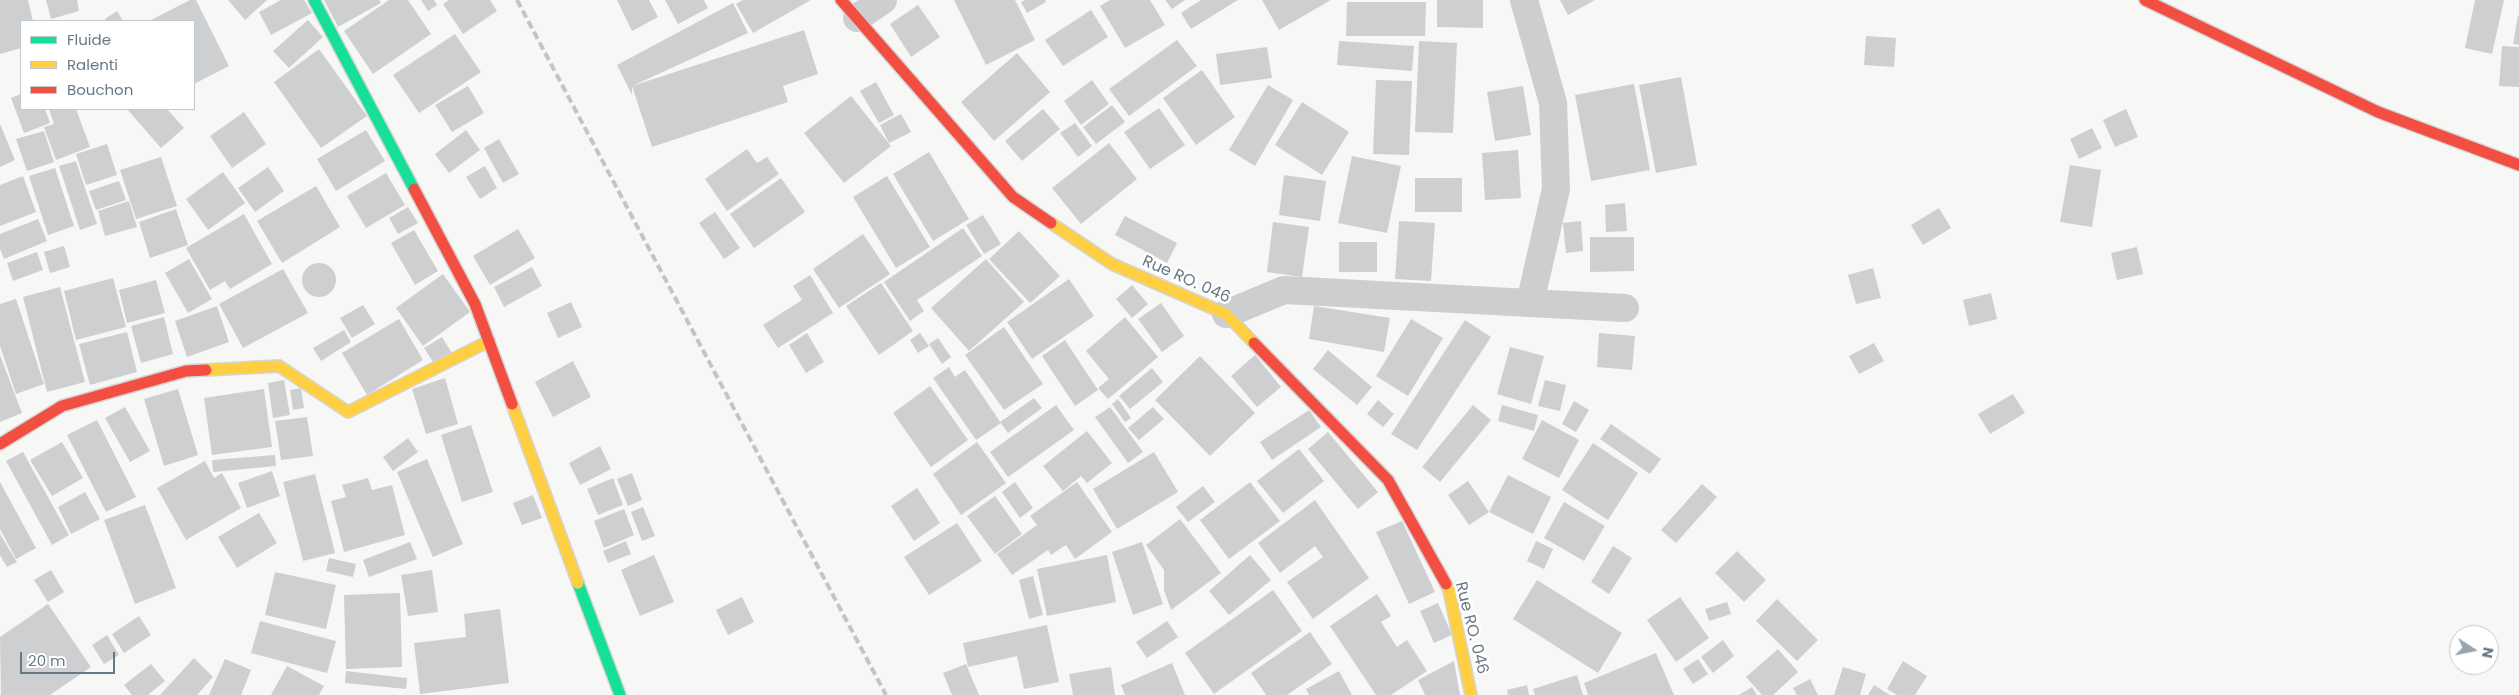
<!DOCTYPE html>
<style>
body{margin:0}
#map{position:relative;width:2519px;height:695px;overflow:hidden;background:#f7f7f6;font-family:Poppins,sans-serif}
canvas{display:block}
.legend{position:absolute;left:20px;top:20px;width:175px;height:90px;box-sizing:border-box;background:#fff;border:1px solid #c2c9ce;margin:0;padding:6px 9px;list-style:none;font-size:15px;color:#677885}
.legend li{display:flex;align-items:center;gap:10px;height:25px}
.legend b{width:25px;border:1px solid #c2c9ce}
.north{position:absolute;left:2449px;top:625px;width:50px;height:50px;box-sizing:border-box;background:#fff;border:1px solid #c2c9ce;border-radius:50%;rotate:101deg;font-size:14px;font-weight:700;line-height:20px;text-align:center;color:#677885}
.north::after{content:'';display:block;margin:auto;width:18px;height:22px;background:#99a4ad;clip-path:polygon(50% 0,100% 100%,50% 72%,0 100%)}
.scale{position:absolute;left:20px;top:652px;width:95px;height:22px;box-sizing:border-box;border:2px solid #677885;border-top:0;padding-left:6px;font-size:15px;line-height:18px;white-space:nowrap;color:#677885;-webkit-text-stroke:4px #fff;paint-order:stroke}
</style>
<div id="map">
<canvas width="2519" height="695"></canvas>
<ul class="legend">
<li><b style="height:6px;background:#16e098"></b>Fluide</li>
<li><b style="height:6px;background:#ffcf43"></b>Ralenti</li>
<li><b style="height:6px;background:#f24e42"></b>Bouchon</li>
</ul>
<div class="north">N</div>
<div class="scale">20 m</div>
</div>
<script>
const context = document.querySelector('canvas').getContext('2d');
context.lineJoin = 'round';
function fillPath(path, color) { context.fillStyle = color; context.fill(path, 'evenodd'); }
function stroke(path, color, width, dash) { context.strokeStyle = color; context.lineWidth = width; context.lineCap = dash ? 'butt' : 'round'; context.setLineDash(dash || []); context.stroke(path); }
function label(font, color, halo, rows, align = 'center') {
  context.font = font + ' Poppins,sans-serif'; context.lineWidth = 5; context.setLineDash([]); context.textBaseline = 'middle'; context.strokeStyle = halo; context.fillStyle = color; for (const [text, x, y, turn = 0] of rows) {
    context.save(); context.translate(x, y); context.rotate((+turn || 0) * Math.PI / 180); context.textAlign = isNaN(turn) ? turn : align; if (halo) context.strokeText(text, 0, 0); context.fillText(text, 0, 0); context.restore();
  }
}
fillPath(new Path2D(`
 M0 0H28L33 21H21V48L0 54Z
 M46 0H77L79 11 51 19Z
 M190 0H196L229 66 194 84V21H149Z
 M228 0H267L245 20Z
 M281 0H304L312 13 271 35 259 12Z
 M324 0H379L381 3 338 27Z
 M389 0H408L431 34 373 74 344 31Z
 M421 0H434L437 5 428 11Z
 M449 0H490L497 11 463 34 443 4Z
 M617 0H649L658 17 632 31Z
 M665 0H704L708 8 678 24Z
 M743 0H811L753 33 736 4Z
 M954 0H1015L1035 40 986 65Z
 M1025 0H1045L1046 2 1027 13 1021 2Z
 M1110 0H1150L1165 25 1125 48 1100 6Z
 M1165 0H1185L1172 9Z
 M1201 0H1238L1191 29 1181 13Z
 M1262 0H1331L1279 30Z
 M1437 0H1483V28L1437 27Z
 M1560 0H1595L1568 15Z
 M2475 0H2504L2492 54 2465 48Z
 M1347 2H1426L1425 36H1346Z
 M733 3 748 33 632 86 804 30 818 74 783 86 788 102 652 147 632 86V95L617 65Z
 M918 5 940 37 911 57 890 24Z
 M1091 10 1108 37 1063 66 1045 40Z
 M117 11 123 21H106L105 19Z
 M2518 15 2519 16V45L2513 44Z
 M308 20 323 37 289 68 273 51Z
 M455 34 481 72 419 113 393 75Z
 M1866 36 1896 38 1894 67 1864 65Z
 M1177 40 1197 66 1129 116 1109 89Z
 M1339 41 1414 46 1412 71 1337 65Z
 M1419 41 1457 43 1453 133 1415 132Z
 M2502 46 2519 47V87L2499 86Z
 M1267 47 1272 78 1220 85 1216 54Z
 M319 49 367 116 321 148 274 82Z
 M1017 53 1050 92 994 141 961 102Z
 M1202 70 1235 117 1196 145 1163 98Z
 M1681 77 1697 165 1656 173 1639 85Z
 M1092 80 1109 104 1081 125 1064 101Z
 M1376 80 1412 81 1409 155 1373 154Z
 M876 82 894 115 879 123 860 91Z
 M1634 84 1650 170 1591 181 1575 95Z
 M1268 85 1293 100 1255 166 1229 150Z
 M468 86 484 113 452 132 435 105Z
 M1523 86 1531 135 1495 141 1487 92Z
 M21 94V109H45L50 123 24 133 11 98Z
 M851 96 891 146 844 183 804 133Z
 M1302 102 1349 132 1322 175 1275 145Z
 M1112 105 1125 122 1096 144 1083 127Z
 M1159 108 1185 145 1150 169 1124 132Z
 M49 109H76L90 147 56 160 44 127 54 124Z
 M127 109H167L184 128 161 148Z
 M1043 109 1060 129 1022 161 1005 141Z
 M2126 109 2138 137 2115 147 2103 120Z
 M244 112 266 144 232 168 210 136Z
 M901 114 911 132 889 143 880 125Z
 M1075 123 1092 146 1078 157 1060 133Z
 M0 124 15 160 0 167Z
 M2092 128 2102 148 2079 159 2070 139Z
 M366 130 385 161 336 191 317 159Z
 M466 130 480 150 449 173 435 154Z
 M44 131 54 162 27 171 16 139Z
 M499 139 519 174 503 183 484 148Z
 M1109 143 1137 179 1081 224 1052 188Z
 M107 144 117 175 86 185 76 154Z
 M747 149 757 163 767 157 779 174 727 211 705 179Z
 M1518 150 1521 198 1485 200 1482 153Z
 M929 152 969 219 933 241 893 174Z
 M1352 156 1401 166 1387 233 1338 223Z
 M161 157 177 206 136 219 120 170Z
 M76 161 97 224 80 230 59 166Z
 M2070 165 2101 170 2092 227 2060 222Z
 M485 166 497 188 480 199 466 177Z
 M268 167 284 191 255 212 238 188Z
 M55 168 74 226 48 235 29 176Z
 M223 172 245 203 208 230 186 199Z
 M386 173 405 205 366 228 347 196Z
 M1284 175 1326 181 1320 221 1279 215Z
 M23 176 36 212 0 226V185Z
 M887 176 930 247 896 268 853 197Z
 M781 178 805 212 754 248 730 214Z
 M1415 178H1462V212H1415Z
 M119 181 126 200 96 210 89 191Z
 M316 186 340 227 282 263 257 221Z
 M129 201 137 227 105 236 98 211Z
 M1625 203 1627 231 1606 232 1605 205Z
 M408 207 418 223 398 234 389 218Z
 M1939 208 1951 228 1923 245 1911 225Z
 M176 209 188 245 150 258 139 222Z
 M715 212 740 248 724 259 699 223Z
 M244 214 272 264 230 289 225 281 210 290 186 248Z
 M983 215 1001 244 984 254 966 225Z
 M1125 216 1177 243 1167 263 1115 235Z
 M38 219 47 241 4 259 0 249V234Z
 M1399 221 1435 223 1431 281 1395 279Z
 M1581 221 1583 251 1566 253 1563 223Z
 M1273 222 1309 227 1302 277 1267 272Z
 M963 228 982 256 917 300 924 311 910 321 884 282Z
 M518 229 535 258 490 285 473 256Z
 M414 230 438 271 415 285 391 243Z
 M1019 231 1060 276 1030 303 989 259Z
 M863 234 890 274 839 308 813 269Z
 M1590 237H1634V271L1590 272Z
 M1339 242H1377V272H1339Z
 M64 246 70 267 50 273 44 252Z
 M2137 247 2143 274 2117 280 2111 253Z
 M37 252 43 270 13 281 7 263Z
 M189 259 212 299 188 313 165 273Z
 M986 259 1024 302 969 351 931 308Z
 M302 280a17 17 0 1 1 34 0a17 17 0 1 1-34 0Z
 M532 267 542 286 504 307 494 287Z
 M1873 268 1881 298 1856 304 1848 275Z
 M283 269 308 313 243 348 219 304Z
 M443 274 470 312 423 346 396 308Z
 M810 275 833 313 778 348 763 325 802 300 793 286Z
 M113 278 126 327 76 340 64 291Z
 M1069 279 1094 316 1032 359 1007 322Z
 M156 280 165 313 127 323 119 290Z
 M881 283 913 331 879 355 846 306Z
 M1132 285 1148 304 1132 318 1116 299Z
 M60 287 85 382 47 392 23 297Z
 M1991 293 1997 319 1969 326 1963 300Z
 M16 299 44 384 16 394 0 346V304Z
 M571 302 582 327 558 338 547 313Z
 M1161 303 1184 336 1162 352 1138 319Z
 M363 305 375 324 352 338 340 318Z
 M217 306 229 342 187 357 175 321Z
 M1314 306 1390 318 1384 352 1309 339Z
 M164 317 173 354 141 363 131 326Z
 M1125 317 1158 357 1108 399 1098 388 1109 379 1086 351Z
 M399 319 423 360 367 395 342 353Z
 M1411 319 1443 338 1408 396 1376 376Z
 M1465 320 1491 337 1417 450 1391 434Z
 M1004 327 1043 384 1004 410 965 355Z
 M344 330 351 342 321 361 313 348Z
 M127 332 137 372 90 385 79 344Z
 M807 333 824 362 806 373 789 345Z
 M920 333 929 346 918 353 910 340Z
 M1599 333 1635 336 1632 370 1597 367Z
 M442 337 453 355 435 365 424 348Z
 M938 338 951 357 942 364 929 344Z
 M1065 340 1098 390 1075 406 1042 356Z
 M1874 343 1884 361 1859 374 1849 356Z
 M1510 347 1544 356 1531 404 1497 394Z
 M1328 350 1372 387 1357 405 1313 369Z
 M0 355 22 413 0 422Z
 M1255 355 1281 387 1257 407 1231 376Z
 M1200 356 1255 413 1210 456 1155 400Z
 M573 361 591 397 553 417 535 382Z
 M949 367 955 377 965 370 1001 423 976 440 933 378Z
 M1152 368 1163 382 1130 409 1119 396Z
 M445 378 458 424 426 434 412 389Z
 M284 380 290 415 273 418 268 383Z
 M1545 380 1566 385 1560 411 1538 406Z
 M930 386 968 440 931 467 893 413Z
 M301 388 304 408 293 410 290 390Z
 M178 389 198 455 164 466 144 399Z
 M264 389 272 447 212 455 204 398Z
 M2013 394 2025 413 1990 434 1978 414Z
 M1034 398 1042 408 1008 433 1000 422Z
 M1118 399 1131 418 1125 422 1112 404Z
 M1378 400 1394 414 1383 427 1367 414Z
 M1574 401 1589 410 1576 432 1562 424Z
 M1056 405 1074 430 1008 477 990 452Z
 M1473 405 1491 420 1440 482 1422 467Z
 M1502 405 1538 415 1534 431 1498 421Z
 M125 407 150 451 130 462 105 418Z
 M1110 407 1143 452 1128 463 1095 417Z
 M1153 407 1164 419 1139 440 1128 428Z
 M1309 410 1321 427 1272 460 1260 442Z
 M307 417 313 456 281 460 275 421Z
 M97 420 136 497 106 512 67 435Z
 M1542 420 1579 440 1559 478 1522 459Z
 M1611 424 1661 459 1650 474 1600 439Z
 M471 425 493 492 462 502 441 435Z
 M1087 431 1112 463 1087 483 1081 476 1063 491 1043 466Z
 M1328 432 1378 492 1358 509 1308 449Z
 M408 438 418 452 393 471 383 457Z
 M62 442 83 478 52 496 30 460Z
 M977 442 1006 483 961 515 933 474Z
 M1593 443 1638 473 1608 520 1562 490Z
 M600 446 611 469 580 485 569 463Z
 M1299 449 1324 481 1283 513 1257 481Z
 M23 452 69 535 52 545 6 461Z
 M1154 452 1178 492 1117 529 1093 489Z
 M275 455 276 466 213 472 212 460Z
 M427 459 463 544 433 557 397 472Z
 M205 461 214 478 222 473 241 508 186 540 157 488Z
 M272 471 280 496 247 508 238 483Z
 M632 473 642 500 628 506 617 479Z
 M315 474 335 553 303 561 283 482Z
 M1508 475 1551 497 1533 534 1489 512Z
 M368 478 372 490 392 485 405 535 344 552 331 501 346 497 342 485Z
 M613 478 623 505 598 515 587 489Z
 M1468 481 1489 512 1469 525 1448 495Z
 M0 482 36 548 16 559 0 529Z
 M1015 482 1033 508 1020 518 1002 492Z
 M1077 482 1112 532 1075 559 1066 545 1051 555 1048 550 1012 575 997 554 1037 525 1030 516Z
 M1250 482 1280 521 1229 559 1200 520Z
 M1702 484 1717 497 1676 543 1661 530Z
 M1203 486 1215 502 1188 522 1176 507Z
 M917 488 940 523 914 541 891 506Z
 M85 492 100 519 71 534 58 507Z
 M533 495 542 518 522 525 513 503Z
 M995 496 1022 534 995 554 967 516Z
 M1315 500 1369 578 1313 619 1287 582 1323 557 1315 546 1280 573 1258 543Z
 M1564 502 1605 526 1584 561 1544 538Z
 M145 505 176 588 135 604 104 520Z
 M643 507 655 536 642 541 631 512Z
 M624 509 634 535 604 548 594 521Z
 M259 513 277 543 237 568 218 537Z
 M1180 519 1221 573 1171 610 1164 590V570L1146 545Z
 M1402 521 1435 592 1409 604 1376 532Z
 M957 523 982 561 929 595 904 557Z
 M0 534 17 562 7 567 0 555Z
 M626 541 631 554 608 563 603 551Z
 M1536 541 1553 549 1544 569 1527 561Z
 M410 542 417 559 369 577 363 560Z
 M1142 542 1163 604 1133 615 1112 552Z
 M1613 546 1632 558 1609 594 1591 582Z
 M1737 551 1766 580 1744 602 1715 573Z
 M654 555 674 602 640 616 621 570Z
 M1107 555 1116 602 1047 616 1037 569Z
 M1250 555 1271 580 1229 615 1209 591Z
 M329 558 356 564 353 577 326 571Z
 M51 570 64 592 48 602 34 580Z
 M432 570 438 612 408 616 401 575Z
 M275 572 336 585 326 629 265 615Z
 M1033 576 1043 615 1029 619 1019 580Z
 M1537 580 1622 633 1598 673 1513 619Z
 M1273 590 1302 631 1214 694 1185 653Z
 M400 593 402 667 346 669 344 595Z
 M1377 594 1391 616 1381 622 1397 647 1407 640 1427 671 1391 695H1376L1330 626Z
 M742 597 754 622 728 635 716 610Z
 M1680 597 1709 638 1676 662 1647 620Z
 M1777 599 1818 640 1797 661 1756 621Z
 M1727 602 1731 614 1709 621 1705 609Z
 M1438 603 1452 635 1434 643 1420 611Z
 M48 604 91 667 50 695H1L0 637Z
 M500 609 509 683 420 694 414 643 466 637 464 614Z
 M139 616 151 635 124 653 112 634Z
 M260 621 336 641 327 673 251 653Z
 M1167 621 1178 637 1147 658 1136 642Z
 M1047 625 1059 682 1024 689 1017 656 968 667 963 643Z
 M1310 632 1332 664 1287 695H1266L1251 673Z
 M107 635 119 655 104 664 92 645Z
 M1723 640 1734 656 1713 673 1701 657Z
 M1778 649 1798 672 1773 695H1762L1746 677Z
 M1656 653 1674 695H1588L1584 683Z
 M194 658 213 677 197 695H160Z
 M225 659 251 670 241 695H209Z
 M1698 659 1708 674 1693 684 1683 669Z
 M1454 661 1460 695H1425L1418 680Z
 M1903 661 1927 676 1915 695H1897L1887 689Z
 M1172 663 1185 695H1125L1121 685Z
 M151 664 165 681 148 695H132L124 685Z
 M966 664 979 695H952L943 673Z
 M287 666 324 686 319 695H271Z
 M1111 667 1115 695H1073L1069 674Z
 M1843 667 1866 674 1860 695H1834Z
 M346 671 407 678 406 689 345 683Z
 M1339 671 1352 695H1309L1306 689Z
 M1577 675 1583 695H1535L1533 689Z
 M1810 679 1818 695H1797L1793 688Z
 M1527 685 1529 695H1508L1507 690Z
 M1874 685 1890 695H1868Z
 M1752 687 1757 695H1739Z`), '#cecfd0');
const fast = new Path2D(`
 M314 0 414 189
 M578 583 620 695`);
const slow = new Path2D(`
 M1051 223 1112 264 1226 314 1254 343
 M206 370 279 366 348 412 489 341
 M512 404 578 583
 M1446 584 1449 590 1471 695`);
const jam = new Path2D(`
 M841 0 1013 197 1051 223
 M2145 0 2378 112 2519 165
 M414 189 475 304 512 404
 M1254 343 1388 480 1446 584
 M0 444 62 406 186 371 206 370`);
stroke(fast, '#d4d5d6', 14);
stroke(slow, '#d4d5d6', 14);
stroke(jam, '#d4d5d6', 14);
stroke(new Path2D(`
 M1524 0 1553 103 1556 189 1530 303
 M857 18 883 0
 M1226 314 1284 290 1625 308`), '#cccecf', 28);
stroke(fast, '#16e098', 11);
stroke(slow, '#ffcf43', 11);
stroke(jam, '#f24e42', 11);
stroke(new Path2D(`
 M517 0 886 695`), '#c3c4c5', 4, [8, 4]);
label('16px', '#677885', '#fff', [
 ["Rue RO. 046",1186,280,24],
 ["Rue RO. 046",1471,628,76]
]);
</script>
